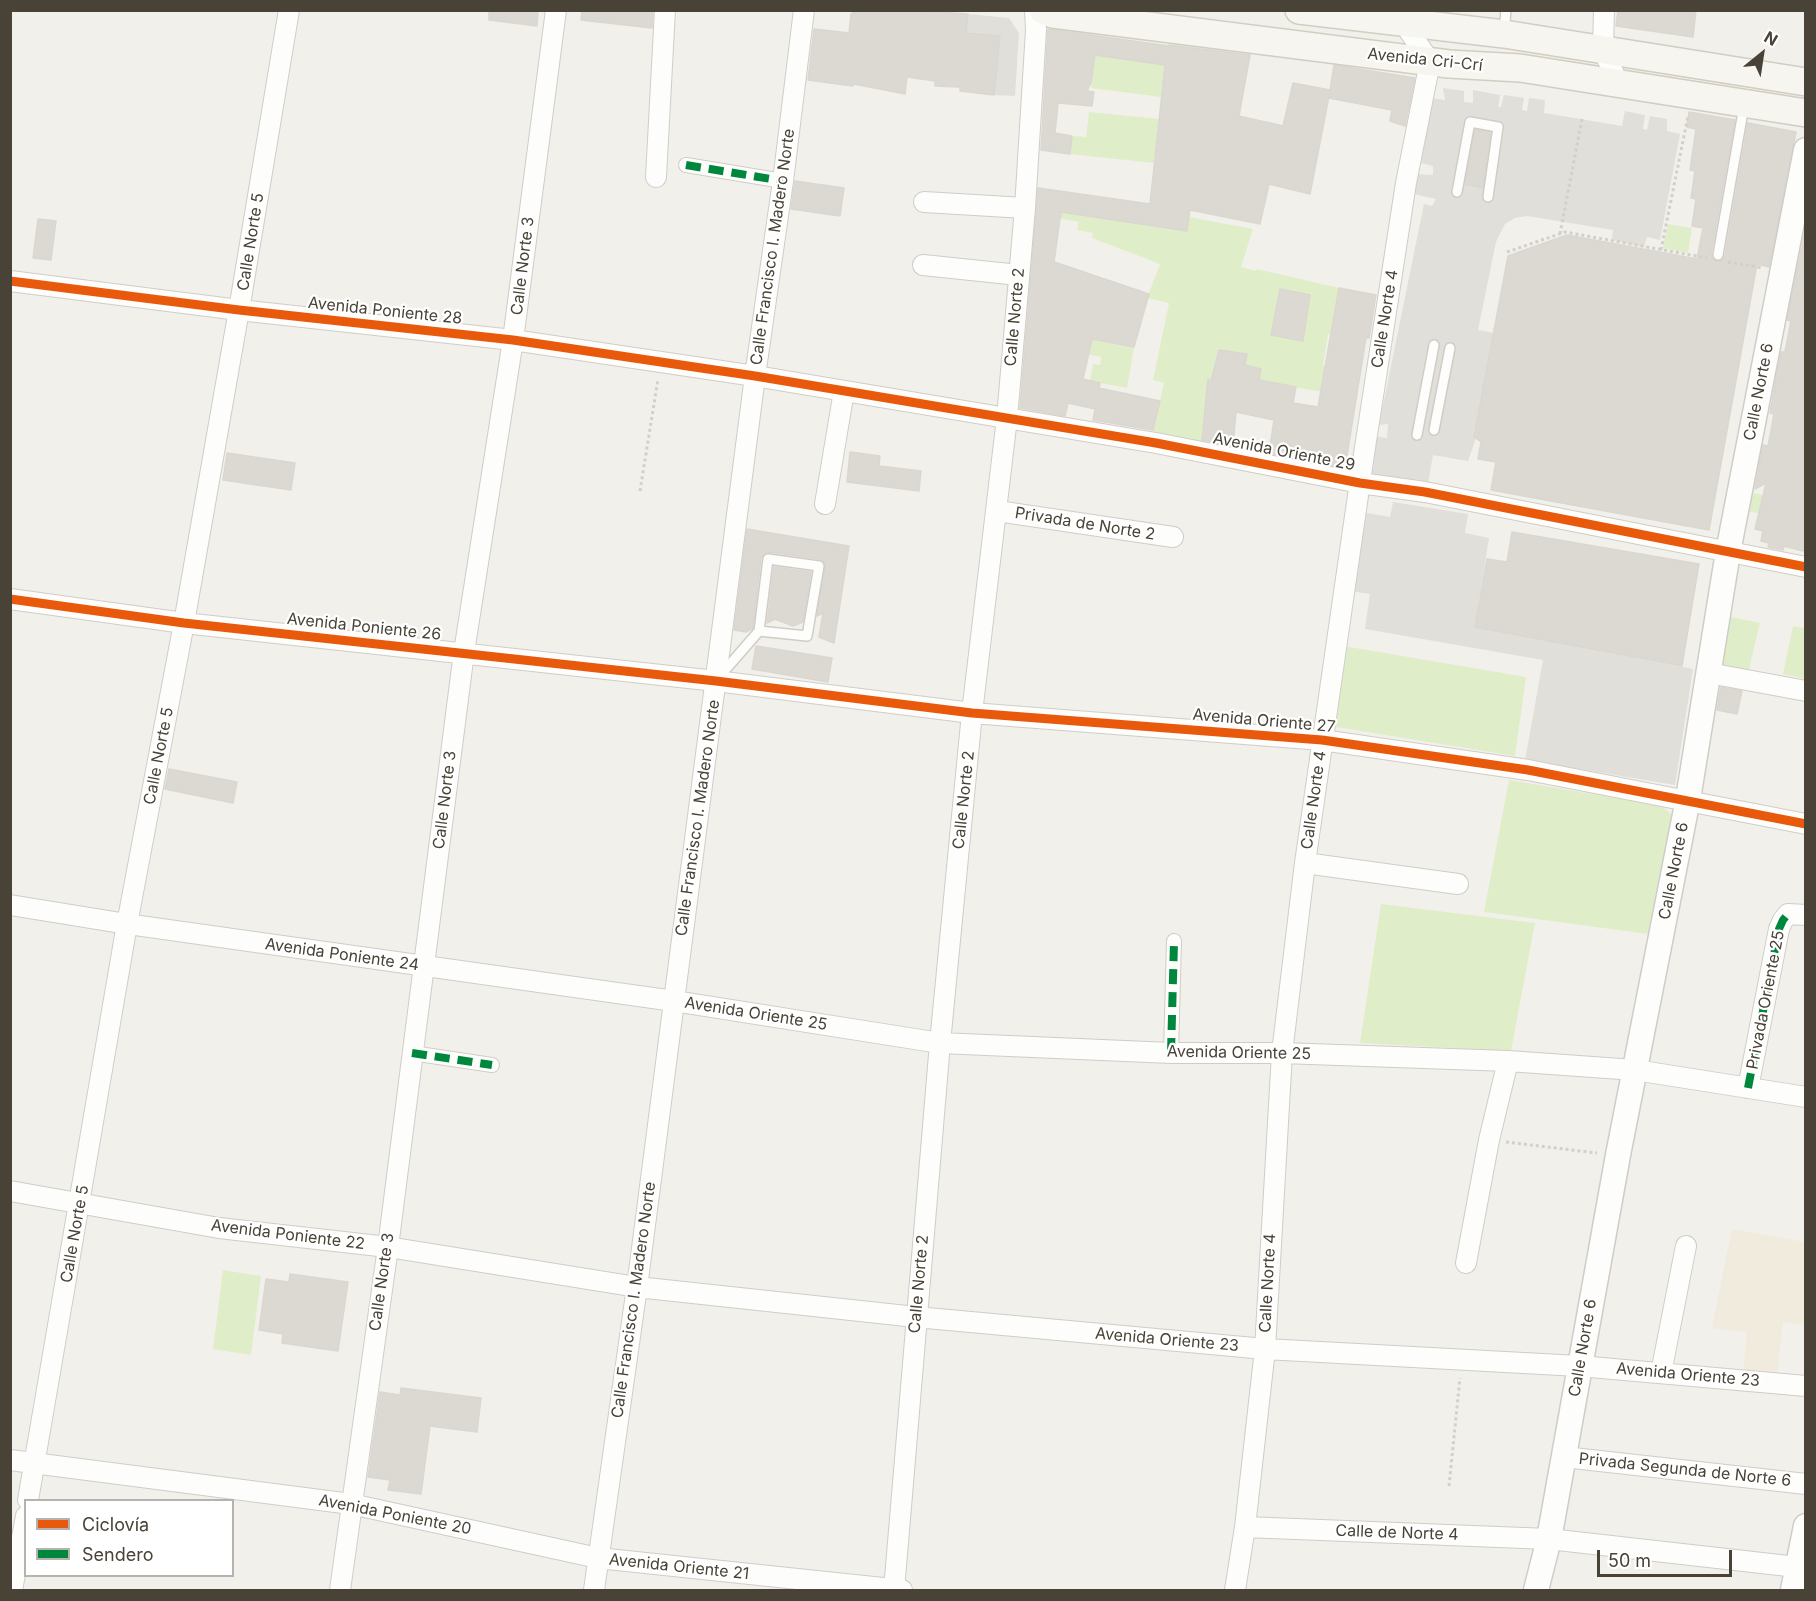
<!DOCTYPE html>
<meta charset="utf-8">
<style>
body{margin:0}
#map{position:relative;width:1816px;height:1601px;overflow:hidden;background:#f2f0eb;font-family:Inter,sans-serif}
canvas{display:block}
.frame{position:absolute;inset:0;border:12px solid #494236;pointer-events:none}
.legend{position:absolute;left:24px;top:1499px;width:210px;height:78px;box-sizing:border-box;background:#fff;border:2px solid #b6b3af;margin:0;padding:8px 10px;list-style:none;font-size:18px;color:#494236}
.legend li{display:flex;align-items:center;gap:12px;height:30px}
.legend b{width:30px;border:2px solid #b6b3af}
.north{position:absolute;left:1732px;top:24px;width:60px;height:60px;-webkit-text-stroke:4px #fff;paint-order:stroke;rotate:30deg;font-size:16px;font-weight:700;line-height:24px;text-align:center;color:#494236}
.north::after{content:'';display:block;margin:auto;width:21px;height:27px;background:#494236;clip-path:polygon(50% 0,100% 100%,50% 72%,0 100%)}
.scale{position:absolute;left:1597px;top:1550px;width:135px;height:27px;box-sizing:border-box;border:3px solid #494236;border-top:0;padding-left:8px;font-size:18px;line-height:21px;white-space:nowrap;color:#494236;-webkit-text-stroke:4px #fff;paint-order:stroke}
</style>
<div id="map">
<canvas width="1816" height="1601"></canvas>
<div class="frame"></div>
<ul class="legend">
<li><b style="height:8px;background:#e8590c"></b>Ciclovía</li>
<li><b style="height:8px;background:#00873e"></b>Sendero</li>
</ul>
<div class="north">N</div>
<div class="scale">50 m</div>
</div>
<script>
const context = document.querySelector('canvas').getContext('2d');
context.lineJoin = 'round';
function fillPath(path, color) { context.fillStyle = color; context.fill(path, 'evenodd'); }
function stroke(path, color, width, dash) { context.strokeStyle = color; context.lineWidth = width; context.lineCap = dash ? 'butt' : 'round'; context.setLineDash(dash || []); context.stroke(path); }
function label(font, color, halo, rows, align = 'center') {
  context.font = font + ' Inter,sans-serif'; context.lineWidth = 4.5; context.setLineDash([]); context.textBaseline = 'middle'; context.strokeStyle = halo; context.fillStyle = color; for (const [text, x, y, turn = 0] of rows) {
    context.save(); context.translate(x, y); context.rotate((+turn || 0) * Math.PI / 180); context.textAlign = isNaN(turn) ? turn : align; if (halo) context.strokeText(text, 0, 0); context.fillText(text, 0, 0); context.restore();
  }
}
fillPath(new Path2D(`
 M1732 1229 1805 1242V1325L1783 1322 1777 1376 1743 1373 1747 1332 1712 1328Z`), '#f0ebdd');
fillPath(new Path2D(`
 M1095 55 1167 64 1161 97 1091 88Z
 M1089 112 1159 119 1154 163 1070 154 1072 136 1086 137Z
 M1040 209 1187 231 1189 217 1253 229 1241 267 1256 271 1257 269 1339 288 1332 331 1369 338 1365 340 1328 334 1323 366 1360 373 1357 397 1259 382 1261 369 1245 365 1246 354 1211 381 1208 380 1202 442 1153 433 1164 383 1153 380 1169 303 1147 298 1160 264 1092 238 1093 233 1077 230 1079 222 1056 218Z
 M1668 224 1692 228 1688 253 1663 248Z
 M1068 335 1134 347 1127 388 1090 381 1093 364 1100 365 1101 357 1066 350Z
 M1750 492 1763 495 1761 503 1765 505 1763 514 1746 511Z
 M1727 616 1760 623 1748 673 1718 664Z
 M1793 626 1805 628V679L1783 674Z
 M1344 646 1526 677 1515 756 1330 726Z
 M1509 780 1662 806 1672 815 1648 934 1484 912Z
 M1381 904 1535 923 1511 1051 1360 1043Z
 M223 1270 261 1276 251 1355 213 1349Z`), '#dfeec9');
fillPath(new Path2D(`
 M968 14 1009 18 1019 33 1015 96 994 95 1000 36 966 33Z
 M1443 88 1464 91V102L1473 103V90L1500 95 1498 107H1501L1504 95 1524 98 1522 110 1527 111 1529 98 1545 100 1544 113 1622 126 1625 111 1645 115 1643 129 1647 130 1650 116 1667 119V131L1680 134 1660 240 1647 237 1644 247 1612 240 1613 230 1527 216 1515 218 1505 224 1496 242 1478 330 1494 333 1475 441 1468 461 1433 455 1428 484 1368 473 1371 436 1387 438 1388 424 1379 425 1424 204 1432 206 1436 199 1414 194 1417 174 1433 175V166L1421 163 1431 98 1445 100Z
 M1393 502 1468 514 1465 533 1489 538 1475 627 1693 669 1675 785 1525 760 1543 660 1365 629 1370 594 1350 591 1362 512 1390 517Z`), '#e1dfda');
const building = new Path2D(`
 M489 10H538L537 26 489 20Z
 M582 10H653L652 28 581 20Z
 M856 10H906L968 14 966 33 1000 36 994 95 960 91V87L935 86V81L907 77 905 94 854 84 853 86 808 80 814 29 849 33 851 14Z
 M1618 10H1696L1693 37 1616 26Z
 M1048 29 1169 46V45L1250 55 1239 116 1283 126 1293 83 1330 90 1334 65 1415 78 1405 126 1390 121 1392 110 1329 98 1330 91 1310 194 1269 184 1260 224 1190 210 1187 231 1061 212 1054 262 1149 294 1134 347 1092 339 1083 379 1100 383 1099 388 1160 401 1153 430 1093 420 1095 409 1068 403 1065 416 1020 408 1038 188 1150 204 1165 65 1095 55 1091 83 1087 91 1094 92 1092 106 1058 103 1055 133 1072 136 1070 154 1041 150Z
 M1689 112 1735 120 1711 254 1712 258 1716 261H1721L1725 256 1748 123 1796 132 1769 267 1757 264 1709 530 1491 490 1496 462 1478 459 1481 442 1474 437 1508 256 1567 235 1697 259 1703 228 1692 226 1696 199 1691 198 1695 171 1690 170 1696 129 1687 127Z
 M1475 130 1490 132 1483 188 1465 184Z
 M795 181 844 188 840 216 791 209Z
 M38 219 56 221 51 260 33 258Z
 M1806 227V536L1803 551 1784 546 1783 550 1768 547 1769 543 1761 541 1763 531 1755 529 1766 483 1755 489 1763 445 1768 446 1771 431 1774 414 1770 413 1781 352H1785L1791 321 1787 320Z
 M1339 288 1376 295 1369 338H1366L1345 468 1269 453 1274 420 1236 412 1233 446 1202 440 1208 379 1211 381 1219 350 1247 354 1245 365 1261 369 1259 380 1296 387 1293 403 1318 407Z
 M1280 289 1310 295 1303 341 1271 335Z
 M850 452 880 456 879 466 921 471 919 491 847 482Z
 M227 453 295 463 291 490 223 480Z
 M747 529 849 546 834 643 819 637 823 613 817 616 825 563 820 559 769 552 765 553 761 558 753 628 746 632 734 630Z
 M1512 532 1699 564 1682 666 1475 627 1487 559 1507 562Z
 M774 567 811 572 803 622 793 626 775 619 767 623Z
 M756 646 832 658 828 682 752 669Z
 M1721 687 1742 691 1737 714 1717 710Z
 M169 769 237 782 233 803 165 789Z
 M290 1274 348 1282 338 1351 282 1343 283 1334 259 1330 266 1279 289 1282Z
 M401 1388 481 1398 477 1432 430 1426 421 1494 388 1490 390 1480 368 1477 380 1392 400 1395Z`);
fillPath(building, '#dcd9d3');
stroke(building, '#dad7d1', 1.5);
const service = new Path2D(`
 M1504 32 1506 10
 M1457 192 1470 122 1498 127 1488 197
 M1718 255 1744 106
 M1434 430 1450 348
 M1417 435 1434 345
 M719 677 759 631 768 559 819 566 807 636 759 631`);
const pedestrian = new Path2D(`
 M686 165 783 181
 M412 1053 492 1065
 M1171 1053 1174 941`);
const minor = new Path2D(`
 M1604 10 1603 49 1618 83
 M656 177 665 10
 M924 202 1025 208
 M923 265 1019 275
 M10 281 239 310 513 340 755 376 1156 443 1360 483 1425 492 1806 567
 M825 504 844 391
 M997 511 1173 537
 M10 599 184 623 716 681 972 713 1322 740 1528 770 1806 824
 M1709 673 1806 691
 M1305 863 1458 884
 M10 905 127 924 674 1001 940 1043 1171 1053H1282L1508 1061 1635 1070 1806 1097
 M1748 1088 1779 929 1783 920 1788 914 1806 915
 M10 1191 219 1228 388 1247 637 1287 916 1317 1265 1349 1579 1366 1806 1386
 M1466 1263 1489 1140 1508 1061
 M1661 1373 1686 1246
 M1564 1457 1806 1484
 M10 1460 351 1504 598 1558 902 1590
 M28 1500 127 924 184 623 239 310 289 10
 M1245 1527 1549 1539 1806 1568
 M12 1590 26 1516
 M340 1590 388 1247 464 652 513 340 556 10
 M594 1590 637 1287 755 376 783 181 804 10
 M894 1590 940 1043 972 713 1007 418 1025 208 1036 30 1035 10
 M1235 1590 1245 1527 1265 1349 1282 1053 1305 863 1364 454 1406 183 1430 62 1403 22`);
const tertiary = new Path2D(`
 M1536 1590 1549 1539 1618 1155 1688 799 1728 552 1806 150
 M1793 1590 1806 1526`);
const secondary = new Path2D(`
 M1043 10 1053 14 1449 64 1520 68 1806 113
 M1299 10 1504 34 1806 82`);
stroke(service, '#d0cdc8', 12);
stroke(pedestrian, '#d0cdc8', 16);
stroke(minor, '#d0cdc8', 22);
stroke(tertiary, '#d0cdc8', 27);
stroke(secondary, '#d2cdc1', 30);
stroke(new Path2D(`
 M1560 234 1582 119
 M1661 250 1688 116
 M1507 252 1565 232 1707 258
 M1728 262 1763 268
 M640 491 658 379
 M1506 1142 1597 1153
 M1449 1486 1460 1378`), '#d2d0ca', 3, [3, 3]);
stroke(service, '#fdfdfc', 9);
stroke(pedestrian, '#fdfdfc', 14);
stroke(minor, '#fdfdfc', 20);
stroke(tertiary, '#fdfdfc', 24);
stroke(secondary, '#f7f5ef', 27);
stroke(new Path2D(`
 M686 165 783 181
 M412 1053 492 1065
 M1171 1053 1174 941
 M1748 1088 1779 929 1783 920 1788 914`), '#00873e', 8, [15, 8]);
stroke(new Path2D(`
 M10 281 239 310 513 340 755 376 1156 443 1360 483 1425 492 1806 567
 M10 599 184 623 716 681 972 713 1322 740 1528 770 1806 824`), '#e8590c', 9);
label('16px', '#494236', '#fff', [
 ["Avenida Cri-Crí",1425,60,6],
 ["Calle Norte 5",251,242,-81],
 ["Calle Francisco I. Madero Norte",773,247,-82],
 ["Calle Norte 3",523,266,-83],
 ["Avenida Poniente 28",385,311,6],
 ["Calle Norte 2",1015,317,-85],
 ["Calle Norte 4",1385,319,-81],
 ["Calle Norte 6",1759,392,-79],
 ["Avenida Oriente 29",1284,452,11],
 ["Privada de Norte 2",1085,524,9],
 ["Avenida Poniente 26",364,627,6],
 ["Avenida Oriente 27",1264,721,5],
 ["Calle Norte 5",159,756,-79],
 ["Calle Norte 3",445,800,-83],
 ["Calle Norte 2",964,800,-84],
 ["Calle Norte 4",1314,800,-82],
 ["Calle Francisco I. Madero Norte",698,818,-82],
 ["Calle Norte 6",1674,871,-79],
 ["Avenida Poniente 24",342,955,8],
 ["Privada Oriente 25",1766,1000,-79],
 ["Avenida Oriente 25",756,1014,9],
 ["Avenida Oriente 25",1239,1053,1],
 ["Calle Norte 5",75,1234,-80],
 ["Avenida Poniente 22",288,1235,7],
 ["Calle Norte 3",382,1282,-82],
 ["Calle Norte 4",1268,1283,-87],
 ["Calle Norte 2",919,1284,-85],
 ["Calle Francisco I. Madero Norte",634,1300,-82],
 ["Avenida Oriente 23",1167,1340,5],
 ["Calle Norte 6",1583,1348,-80],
 ["Avenida Oriente 23",1688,1375,5],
 ["Privada Segunda de Norte 6",1685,1470,6],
 ["Avenida Poniente 20",395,1515,11],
 ["Calle de Norte 4",1397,1533,2],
 ["Avenida Oriente 21",679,1567,6]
]);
</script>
